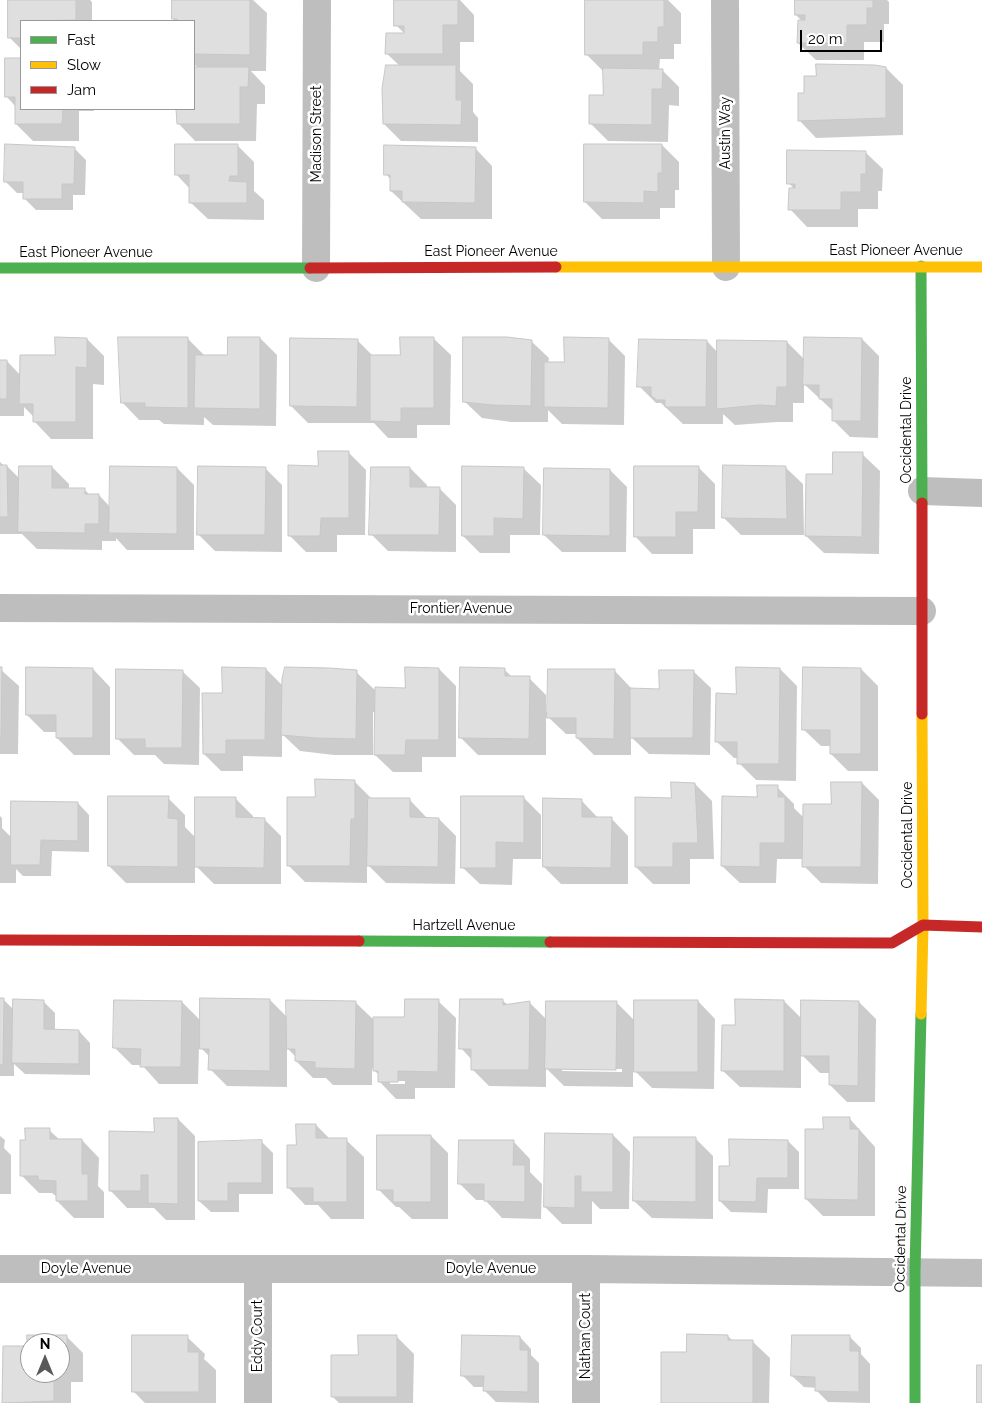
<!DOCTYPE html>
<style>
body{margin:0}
#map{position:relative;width:982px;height:1403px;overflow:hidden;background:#fff;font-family:Raleway,sans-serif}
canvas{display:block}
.legend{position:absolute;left:20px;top:20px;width:175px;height:90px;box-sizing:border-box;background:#fff;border:1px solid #999;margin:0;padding:6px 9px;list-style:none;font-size:15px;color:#000}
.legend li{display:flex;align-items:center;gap:10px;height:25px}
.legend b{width:25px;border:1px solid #999}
.north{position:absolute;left:20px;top:1333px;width:50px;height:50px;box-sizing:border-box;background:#fff;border:1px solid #999;border-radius:50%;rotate:0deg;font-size:14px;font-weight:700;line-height:20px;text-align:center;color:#000}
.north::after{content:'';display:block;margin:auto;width:18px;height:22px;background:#595959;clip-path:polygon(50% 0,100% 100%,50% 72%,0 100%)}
.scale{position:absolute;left:800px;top:30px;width:82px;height:22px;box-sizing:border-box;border:2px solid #000;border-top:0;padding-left:6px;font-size:15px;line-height:18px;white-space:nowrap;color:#000;-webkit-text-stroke:4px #fff;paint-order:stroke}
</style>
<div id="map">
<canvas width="982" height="1403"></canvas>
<ul class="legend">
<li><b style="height:6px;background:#4caf50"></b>Fast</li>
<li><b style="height:6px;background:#ffc107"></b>Slow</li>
<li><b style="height:6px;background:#c62828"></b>Jam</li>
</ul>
<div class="north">N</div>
<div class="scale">20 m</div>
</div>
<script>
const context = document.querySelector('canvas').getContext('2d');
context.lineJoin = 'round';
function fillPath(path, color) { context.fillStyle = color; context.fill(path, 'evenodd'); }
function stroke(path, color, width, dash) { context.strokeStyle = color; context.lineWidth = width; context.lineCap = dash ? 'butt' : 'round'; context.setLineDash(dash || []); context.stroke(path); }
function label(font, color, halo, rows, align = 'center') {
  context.font = font + ' Raleway,sans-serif'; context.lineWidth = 5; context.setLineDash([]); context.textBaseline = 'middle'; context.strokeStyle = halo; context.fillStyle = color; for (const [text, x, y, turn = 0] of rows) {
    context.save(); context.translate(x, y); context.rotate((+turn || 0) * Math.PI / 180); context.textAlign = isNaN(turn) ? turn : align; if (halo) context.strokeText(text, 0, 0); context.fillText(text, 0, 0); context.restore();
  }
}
fillPath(new Path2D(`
 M9 0H90L92 2V21H21V49L10 38Z
 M173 0H253L267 13 266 71H251L265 86V104H257L256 141H195L178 123V109H194V68H198L194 64V21H176L173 19Z
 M396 0H460L474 15V42H460V71L473 84V112L478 118V142L401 141 384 124 400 66 386 53 405 34 396 25Z
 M586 0H668L681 13V44H674V59H660L659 70H662L679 87V106L669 105 668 142 608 141 591 124 604 96 603 71 586 54Z
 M797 0H887L889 2V24H884V42H864V60H816L798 43 802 21 796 15Z
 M6 59 21 60V109H94V111H79V141H33L16 124V107L6 96Z
 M886 68 903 85V135L816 138 799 120 805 94Z
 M237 145 254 162V191L264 200V220L208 219 190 202V189L176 174Z
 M662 145 679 162V190H675V208H660V219H602L585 202Z
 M74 148 86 160 85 195H73V210H36L24 198V193H17L5 181Z
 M475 148 492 166V219H421L391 191V180L386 174Z
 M865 152 883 169 882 191H878V209H858V227H807L790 209 794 189 789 183Z
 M187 338 205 356H228L260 338 277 355 276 426 213 425 204 417V425L164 424 159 420H139L122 402Z
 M433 338 451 355 450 425H417V438H388L374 423H308L291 406 357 340 373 356H402Z
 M87 339 104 356V385L93 384V439H51L34 421V417L24 407V416H0V361H7L21 376Z
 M608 339 625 356 624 425 562 424 548 410V422H511L482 418 464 401 531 341 549 358 548 364H565Z
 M862 339 879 356 878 438 850 437 833 420V411L804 384V403H793V422H777L735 425 723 414V424H683L661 403H656L639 386 707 341 718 353 787 342 805 360Z
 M348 452 366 470 365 535H337V552H306L289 535 319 467Z
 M862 454 880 471 879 554 824 553 806 536Z
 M0 462 4 466H7L20 479 52 467 69 484V490H85L90 495H99L110 507 177 468 194 485V550H127L116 538V541H102V550L37 549 22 534H0Z
 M698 467 715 484V529H693V554H652L635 536Z
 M785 467 803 484 804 535H741L724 518Z
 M265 468 282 485V552L215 551 198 534Z
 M410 468 427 485V488H439L456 505V552L388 551 371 534Z
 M523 468 541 485 540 535H510V553H480L463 536Z
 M610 470 627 487 626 552H562L544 535Z
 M0 669 19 686 18 754H0Z
 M93 669 110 687V755H74L57 738V732H44L27 715Z
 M266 669 283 686 356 672 376 691 406 689 439 669 456 686V757H422V772H393L375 755 376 712H373V755H334L300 751 282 734V757L243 756V771H221L204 754 223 694Z
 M504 669 513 678H529L546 695V712L549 713 614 670 631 688V689L660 690 693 671 711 688 710 755 649 754 631 737V755H594L577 738V734H566L546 715V755H478L461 738Z
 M780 669 797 686 796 781 756 780 739 763V758H734L716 741 737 695Z
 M861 669 878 686V771H848L831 754V746H821L803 729Z
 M182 671 200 688 199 765 164 764 155 755H134L117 738Z
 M354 781 372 799H409L426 817V819H439L456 836 455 884 386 883 367 864V883L305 882 288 865 316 798Z
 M862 783 879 800 878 884 821 883 804 866V859H777L776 883H740L722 866 759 798 777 787 794 804V808L804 818 832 806Z
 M695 784 712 801 714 859H690V884H653L636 867 672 799Z
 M168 798 185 815V827L196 838 235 798 253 816V819H264L281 836V884H214L195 865V883H126L109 866Z
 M524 798 541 815V859H513L512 885 480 884 462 867Z
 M581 800 598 818H611L628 836V884H561L544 867Z
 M78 803 89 815V852L52 851 51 876H23L16 869V883H0V816L2 818V828L12 838Z
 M0 999H3L14 1010 43 1001 55 1013V1031H79L90 1043V1075L25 1074 14 1064V1076H0Z
 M270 1000 288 1018 355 1002 375 1021 406 1018 438 1001 456 1018 455 1088H415V1099H396L379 1081V1075L372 1068V1085H333L326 1078H313L296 1061V1057L287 1048V1087L227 1086 210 1069V1057L199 1046 198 1084H159L142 1065H132L115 1048 182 1002 201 1021ZM390 1081H405V1084H390Z
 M503 1001 508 1005 529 1002 547 1020 616 1002 635 1021 698 1001 715 1019 714 1089 652 1088 633 1069V1087L564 1086 546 1068V1087L489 1086 472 1069V1060L461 1048ZM562 1068 622 1069V1072L562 1071Z
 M784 1001 803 1020 859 1002 876 1019 875 1102H847L830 1085V1073H820L801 1054V1088L740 1087 722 1070 736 1026Z
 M178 1119 195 1136V1220H166L154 1208H127L110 1190 155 1133Z
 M850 1119 875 1147V1216H823L806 1199 824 1130Z
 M316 1125 330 1139 346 1140 364 1157V1219H331L318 1205H305L288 1187 297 1146Z
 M49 1130 60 1140H82L99 1158 98 1186 104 1192V1218H74L57 1201V1197L52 1193H39L22 1176 26 1141Z
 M613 1135 630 1152 629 1209H600L592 1201V1224H562L545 1207Z
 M0 1136 5 1140 4 1148 11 1155V1194H0Z
 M431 1136 448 1153V1219H412L399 1207H396L379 1190Z
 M696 1139 713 1156V1219L652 1218 634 1201Z
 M261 1141 273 1153V1194H239V1212H211L199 1201Z
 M513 1141 530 1159V1172L542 1184 541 1219 502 1218 485 1200H476L459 1183Z
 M788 1141 799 1152V1189H768L767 1213 731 1212 720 1201 730 1167Z
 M28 1336H66L83 1353V1382H71V1403H3L4 1348H28ZM30 1343H60V1373H30Z
 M728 1336 733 1341H752L770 1358 769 1403H662L688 1354Z
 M849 1336 861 1348V1354L870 1364V1403L828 1402 817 1391V1388L804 1387 792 1376Z
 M187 1337 205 1354 204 1359 216 1370V1403H145L133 1391Z
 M397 1337 414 1354 413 1403H339L332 1396 360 1356Z
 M520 1337 531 1349V1355L539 1363V1403L496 1402 485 1391V1387H474L462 1375Z`), '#0003');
const building = new Path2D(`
 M8 0H76V20L21 21V38H8Z
 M172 0H250V55L194 54V21H178L177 19H172Z
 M394 0H458V25H443V54H385L386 33H404V26H394Z
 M585 0H664V27H658V42H643V55H585Z
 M795 0H873V8H867V25H847V43H797L798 20H805V15H795Z
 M5 58H21V109H63L62 124H15V97H5Z
 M816 64 875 65 886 67V118L798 121V93H804V76H816Z
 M386 65H456V100H462L461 125 383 124 382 89Z
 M194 67H249L248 87H240V124H177L176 109H194Z
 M603 68 663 69 662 89H652V125L589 124V95H603Z
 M5 144 75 147 74 184H62V199H23V182H4Z
 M175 144H238V176H230L229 181 247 182V203H189V175H175Z
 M584 144H662V173H658V192L644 191V203L584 202Z
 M384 145 476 147 475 203 402 202V191H390V175H384Z
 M787 150 866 151V174H861V192H841V210H788L789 188H795V184H787Z
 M55 337 87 338V368L76 367V422H33V404H19L20 355H55Z
 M118 337H188V408L145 407V403H121Z
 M228 337H260V409L194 408 195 355H227Z
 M400 337H434V408H401V422L370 421V355H400Z
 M463 337H507L532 340 531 406 493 405 463 402Z
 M564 337 609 338 608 408 544 407V362H564Z
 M804 337 862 338 861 421H832V399H819V385H803Z
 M290 338 358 339 357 407 290 406Z
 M639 339 707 340 706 407H665V400H657L651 396V387H637Z
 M717 340 787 341V387H777L776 406 759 405 717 409Z
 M0 360H7V399H0Z
 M318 451H349V518H321L320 536H288V465L318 466Z
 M833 452H863L862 537 805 536 806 474H832Z
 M0 465H7L8 517H0Z
 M723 465 786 466 787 519 722 518Z
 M19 466H52V488H85V494H99V524H85V533L18 532Z
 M110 466 177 467V534L109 533Z
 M198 466 266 467 265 535H197Z
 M462 466 524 467 523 519 494 518V536H462Z
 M634 466H699L698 512H676V537H634Z
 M371 467H410V487H440L439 535H369Z
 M544 468 610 469V536L543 535Z
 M0 667H2L1 738H0Z
 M26 667 93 668V738H56V715H26Z
 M222 667 266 668 265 740H226V754H203L202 693H222Z
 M285 667 329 668 357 670 356 739 316 738 281 735 282 679Z
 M405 667 439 668V740H406L405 755H374L375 687 405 688Z
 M460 667 505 668V676H530L529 739 459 738Z
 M736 667 780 668 779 764H737V742H715L716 693 736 694Z
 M803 667 861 668V754H830V730H802Z
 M116 669 183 670 182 748H145V739H116Z
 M548 669H615L614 739 576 738V718H547Z
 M659 670H694L693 738H630V688L659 689Z
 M315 779 355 780V819H351L350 866H287V797H315Z
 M671 782 695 783 698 843H673V867H635V797L671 798Z
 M831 782H862L861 867H802L803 804H831Z
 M757 785H778V797H785V843H760V867L721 866 722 796 757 797Z
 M108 796H169L168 818 178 819V867L108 866Z
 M461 796H524V843L496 842V868H461Z
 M195 797H236V817L265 818 264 868 195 867Z
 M368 798H410V817L439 818 438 867 367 866Z
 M543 798 582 799V817H612L611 868 543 867Z
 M11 801 78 802V841L41 840 40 865H11Z
 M0 998H4L3 1065H0Z
 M200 998 270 999V1071L208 1070 209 1049H200Z
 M13 999 44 1000V1029L79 1030V1064L12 1063Z
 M405 999H439L438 1072 398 1071V1082H378V1071H373V1017H404Z
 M460 999H503V1005L530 1001 529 1070H471V1049H459Z
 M735 999 784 1000V1071H721L722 1025H735Z
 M114 1000 182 1001 181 1067H140L141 1049 113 1048Z
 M286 1000 356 1001 355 1069 315 1068V1062L295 1061V1049H287Z
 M634 1000H698V1072H634Z
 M801 1000 859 1001 858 1086 829 1085V1056H801Z
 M546 1001H617L616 1070 545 1069Z
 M823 1117H850V1129H859L858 1200 805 1199V1129H823Z
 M154 1118H178V1204L148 1203V1175H141V1191H109V1131L154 1132Z
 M296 1124H316V1138H347V1202H313V1188H287V1145H296Z
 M25 1128H50V1139H82V1174H88V1201H56V1181L38 1180V1176H20V1140H25Z
 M545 1133 613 1134V1192H581V1176H575V1208L544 1207Z
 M377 1135H431V1202H393V1190H377Z
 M634 1137H696V1202L633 1201Z
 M729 1139 788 1140V1178H757L756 1202 719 1201V1166H729Z
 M262 1140V1183H228V1201H198V1142Z
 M459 1140H514L513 1165H525V1202L484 1201V1184H458Z
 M687 1334 728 1335V1340H753V1403H661V1352H686Z
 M27 1335H67V1365H60V1343H30V1373H54V1401L2 1403 3 1346H27Z
 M132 1335H188V1352H199V1392H132Z
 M358 1335H397V1397H331V1355H358Z
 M462 1335 520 1336V1350H528V1392L483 1391 484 1376H461Z
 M792 1335H850V1351H859V1392L815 1391V1377L791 1376Z
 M977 1365H982V1403H977Z`);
fillPath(building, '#dfdfdf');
stroke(building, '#c7c7c7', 1);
stroke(new Path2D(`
 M725 0 726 267
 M316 268 317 0
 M922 491 982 493
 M0 608 922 611
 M0 1269H586L982 1273
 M586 1269V1403
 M258 1270V1403`), '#bebebe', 28);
stroke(new Path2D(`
 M921 266 922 503
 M0 268H310
 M359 941 550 942
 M915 1403V1271L921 1014`), '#4caf50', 11);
stroke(new Path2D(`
 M556 267H982
 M921 1014 923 925 922 714`), '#ffc107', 11);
stroke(new Path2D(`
 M310 268 556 267
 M922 503V714
 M0 940 359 941
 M550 942 892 943 923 925 982 927`), '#c62828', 11);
label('14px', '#000', '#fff', [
 ["Austin Way",726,133,-90],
 ["Madison Street",317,134,-90],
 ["East Pioneer Avenue",896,251],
 ["East Pioneer Avenue",491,252],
 ["East Pioneer Avenue",86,253],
 ["Occidental Drive",907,430,-90],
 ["Frontier Avenue",461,609],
 ["Occidental Drive",908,835,-90],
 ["Hartzell Avenue",464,926],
 ["Occidental Drive",901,1239,-89],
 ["Doyle Avenue",86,1269],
 ["Doyle Avenue",491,1269],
 ["Eddy Court",258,1336,-90],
 ["Nathan Court",586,1336,-90]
]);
</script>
